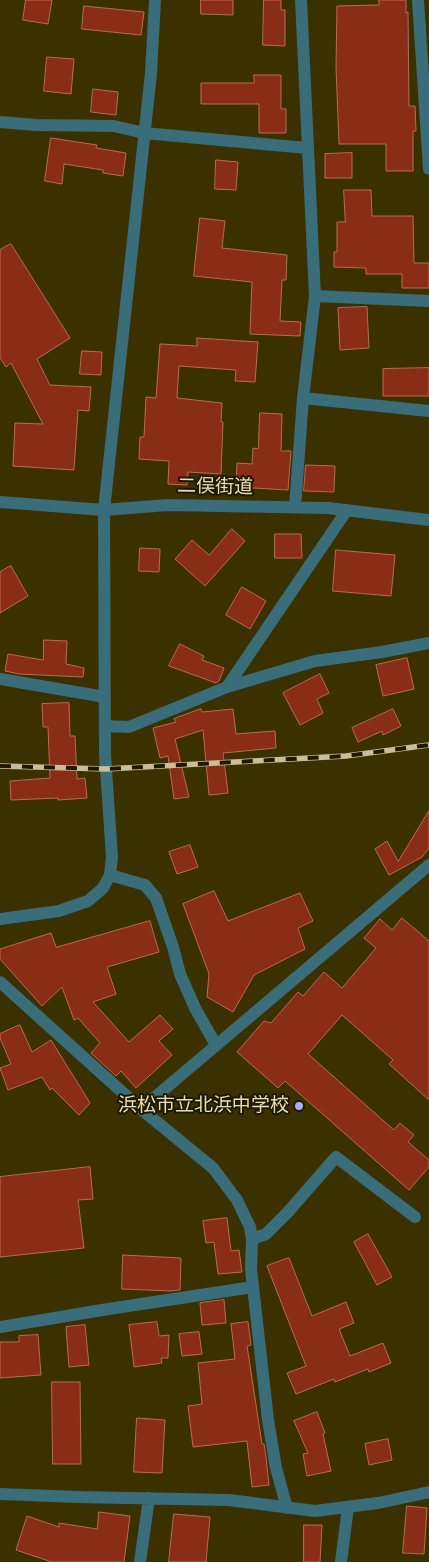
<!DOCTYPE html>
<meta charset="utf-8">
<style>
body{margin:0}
canvas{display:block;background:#3b3000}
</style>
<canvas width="429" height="1562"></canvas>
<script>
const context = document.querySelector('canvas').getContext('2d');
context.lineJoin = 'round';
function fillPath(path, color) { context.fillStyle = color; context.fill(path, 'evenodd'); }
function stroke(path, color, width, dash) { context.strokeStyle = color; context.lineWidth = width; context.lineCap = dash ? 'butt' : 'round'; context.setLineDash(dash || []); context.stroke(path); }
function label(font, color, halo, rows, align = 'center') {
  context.font = font + ' Karla,"Noto Sans JP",sans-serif'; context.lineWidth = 4; context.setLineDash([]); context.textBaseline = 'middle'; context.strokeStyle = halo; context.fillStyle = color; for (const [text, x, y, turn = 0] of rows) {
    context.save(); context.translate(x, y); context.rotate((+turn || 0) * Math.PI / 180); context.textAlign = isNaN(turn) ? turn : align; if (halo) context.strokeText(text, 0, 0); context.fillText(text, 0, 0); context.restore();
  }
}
const building = new Path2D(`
 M26 0H52L48 24 23 20Z
 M201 0H233V15L201 14Z
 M264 0H281V10H285V46L263 45Z
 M379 0H406V13L408 12 409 106H415L416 131H413V171H386V144H339L336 67 337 6 379 5Z
 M84 6 144 12 141 35 82 29Z
 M47 57 74 59 71 94 44 91Z
 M254 75H281V109H286V133H259V104H201V83H254Z
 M93 89 118 92 116 115 91 112Z
 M51 138 97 145 96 148 126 153 123 176 103 173V170L64 164 62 184 45 181Z
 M352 153V178H325V154Z
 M216 160 238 162 236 190 215 189Z
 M344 190H371L372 216H413L414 263H429V288H402V274H366V268L334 267V252H337V222H345Z
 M200 218 225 221 222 248 287 255 286 280H282L280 321 301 322 300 336 250 334 252 282 194 276Z
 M11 244 70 338 37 359 50 385 91 387 89 411 78 410 74 470 13 466 15 423 43 424 11 363 6 367 0 358V250Z
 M367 307 369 348 340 350 338 308Z
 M197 338 258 342 255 382 235 381 236 370 179 366 177 398 222 403 221 422H223L221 474 188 472 187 485 168 484 169 461 139 459 140 437H144L146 397 156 398 160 344 197 346Z
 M82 351 102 352 101 375 80 374Z
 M429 368V396H383V369Z
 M260 413 282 414 281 451H291L288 490 236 487 237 463 252 464 253 448 258 449Z
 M306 465 335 466 334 492 304 491Z
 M232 529 245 541 205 586 175 559 192 540 209 555Z
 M275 534H301L302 558H275Z
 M140 548 160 549 159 572 139 571Z
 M336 550 395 555 391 596 333 591Z
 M11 566 28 596 0 613V572Z
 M242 587 266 601 250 629 226 615Z
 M44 640 67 641 66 664 84 668 83 677 19 674 5 671 8 654 43 660Z
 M180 644 204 656 202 660 224 668 219 681 216 683 169 666Z
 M407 658 414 689 383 696 376 665Z
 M320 674 329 693 317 699 323 713 300 725 283 693Z
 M69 703 70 736H75L77 779 85 778 87 798 58 800V798L11 800 10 781 50 778 48 727H43L42 704Z
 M201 709 202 712 233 709 236 734 275 731 276 748 223 753 228 793 209 795 203 730 175 739 189 797 174 799 168 756 160 758 153 728 176 722 174 719Z
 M393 709 401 726 383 735 382 731 358 742 352 728Z
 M429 811V848L422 857 389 875 375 849 387 841 398 861Z
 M190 845 198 867 177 874 169 852Z
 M214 891 228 921 300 893 313 921 298 928 305 949 254 975 233 1012 207 997 209 974 183 904Z
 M402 918 429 941V1100L389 1064 393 1060 342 1015 308 1054 394 1130 400 1123 414 1135 408 1142 429 1160V1167L409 1190 285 1081 278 1088 237 1052 264 1021 271 1023 298 992 303 996 324 972 342 988 376 948 364 938 380 919 392 930Z
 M150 921 159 952 107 967 116 994 93 1002 129 1042 160 1015 173 1029 159 1041 172 1055 136 1088 121 1071 116 1076 91 1053 100 1043 78 1018 74 1020 62 987 42 1006 0 959V949L51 933 56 947Z
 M20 1025 32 1052 51 1040 90 1103 79 1115 52 1088 50 1090 42 1077 8 1090 0 1068 11 1064 0 1038V1034Z
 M90 1167 93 1199 78 1200 84 1248 0 1257V1177Z
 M227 1218 231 1251 239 1250 242 1272 218 1274 214 1242 206 1243 203 1221Z
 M368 1234 392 1277 377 1285 354 1242Z
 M123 1255 181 1258 180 1290 170 1291 122 1289Z
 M289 1258 312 1316 346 1302 354 1323 339 1329 350 1356 383 1343 391 1363 369 1372 368 1369 335 1382 334 1379 296 1394 287 1373 306 1366 267 1266Z
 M224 1300 226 1323 202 1325 200 1303Z
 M157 1322 159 1336 169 1335 168 1358H161L162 1363 134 1367 129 1325Z
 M248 1322 251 1345 247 1346 262 1444H264L266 1457 269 1485 252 1487 247 1441 193 1447 188 1406 202 1404 198 1363 235 1359 231 1324Z
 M85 1325 89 1365 69 1367 66 1327Z
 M199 1332 202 1354 182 1356 179 1334Z
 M38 1335 41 1375 0 1378V1342H19V1336Z
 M52 1382H80L81 1464H53Z
 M317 1412 325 1433 323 1434 331 1471 307 1476 303 1454 308 1453 294 1421Z
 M137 1418 165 1420 162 1473 134 1472Z
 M388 1439 392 1460 369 1465 365 1444Z
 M407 1506 427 1508 424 1554 403 1553Z
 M99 1512 130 1516 124 1562H52L16 1550 27 1516 59 1527V1523L97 1529Z
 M174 1514 210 1517 206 1562H169Z
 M304 1525H322L320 1562H304Z`);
fillPath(building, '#8a2d17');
stroke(building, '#ba6a56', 1);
stroke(new Path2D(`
 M418 0 429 169
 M0 122 36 125 114 126 144 133 307 148
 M315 296 429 301
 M303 398 429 411
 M0 502 104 510 167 505 328 508 429 520
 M295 507 303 398 315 296 301 0
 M0 679 105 697
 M227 687 347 510
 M105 726 129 727 227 687 315 661 382 652 429 643
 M110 875 145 885 156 898 173 947 180 974 195 1008 216 1045
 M0 919 59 911 88 901 103 888 110 875 112 857 105 755 104 510 151 73 155 0
 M0 982 141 1109 429 865
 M141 1109 213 1168 237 1200 250 1227 252 1239 251 1269 268 1420 276 1468 287 1508
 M252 1239 266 1234 288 1212 336 1157 415 1217
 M0 1327 102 1310 253 1287
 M0 1494 78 1497 229 1500 315 1511 378 1503 429 1492
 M140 1562 149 1498
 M341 1562 348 1507`), '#396d79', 12);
const rail = new Path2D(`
 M0 766 106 769 346 756 429 745`);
stroke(rail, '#c9be95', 5.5);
stroke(rail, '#1f1800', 4, [11]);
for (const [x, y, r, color] of [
 [299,1106,5,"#a2b2fd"]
]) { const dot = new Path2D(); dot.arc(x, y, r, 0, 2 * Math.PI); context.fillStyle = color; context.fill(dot); stroke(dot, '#1f1800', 2); }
label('19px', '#e9deb6', '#1f1800', [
 ["二俣街道",215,487,1]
]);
label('19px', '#e9deb6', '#1f1800', [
 ["浜松市立北浜中学校",289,1106]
], 'right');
</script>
